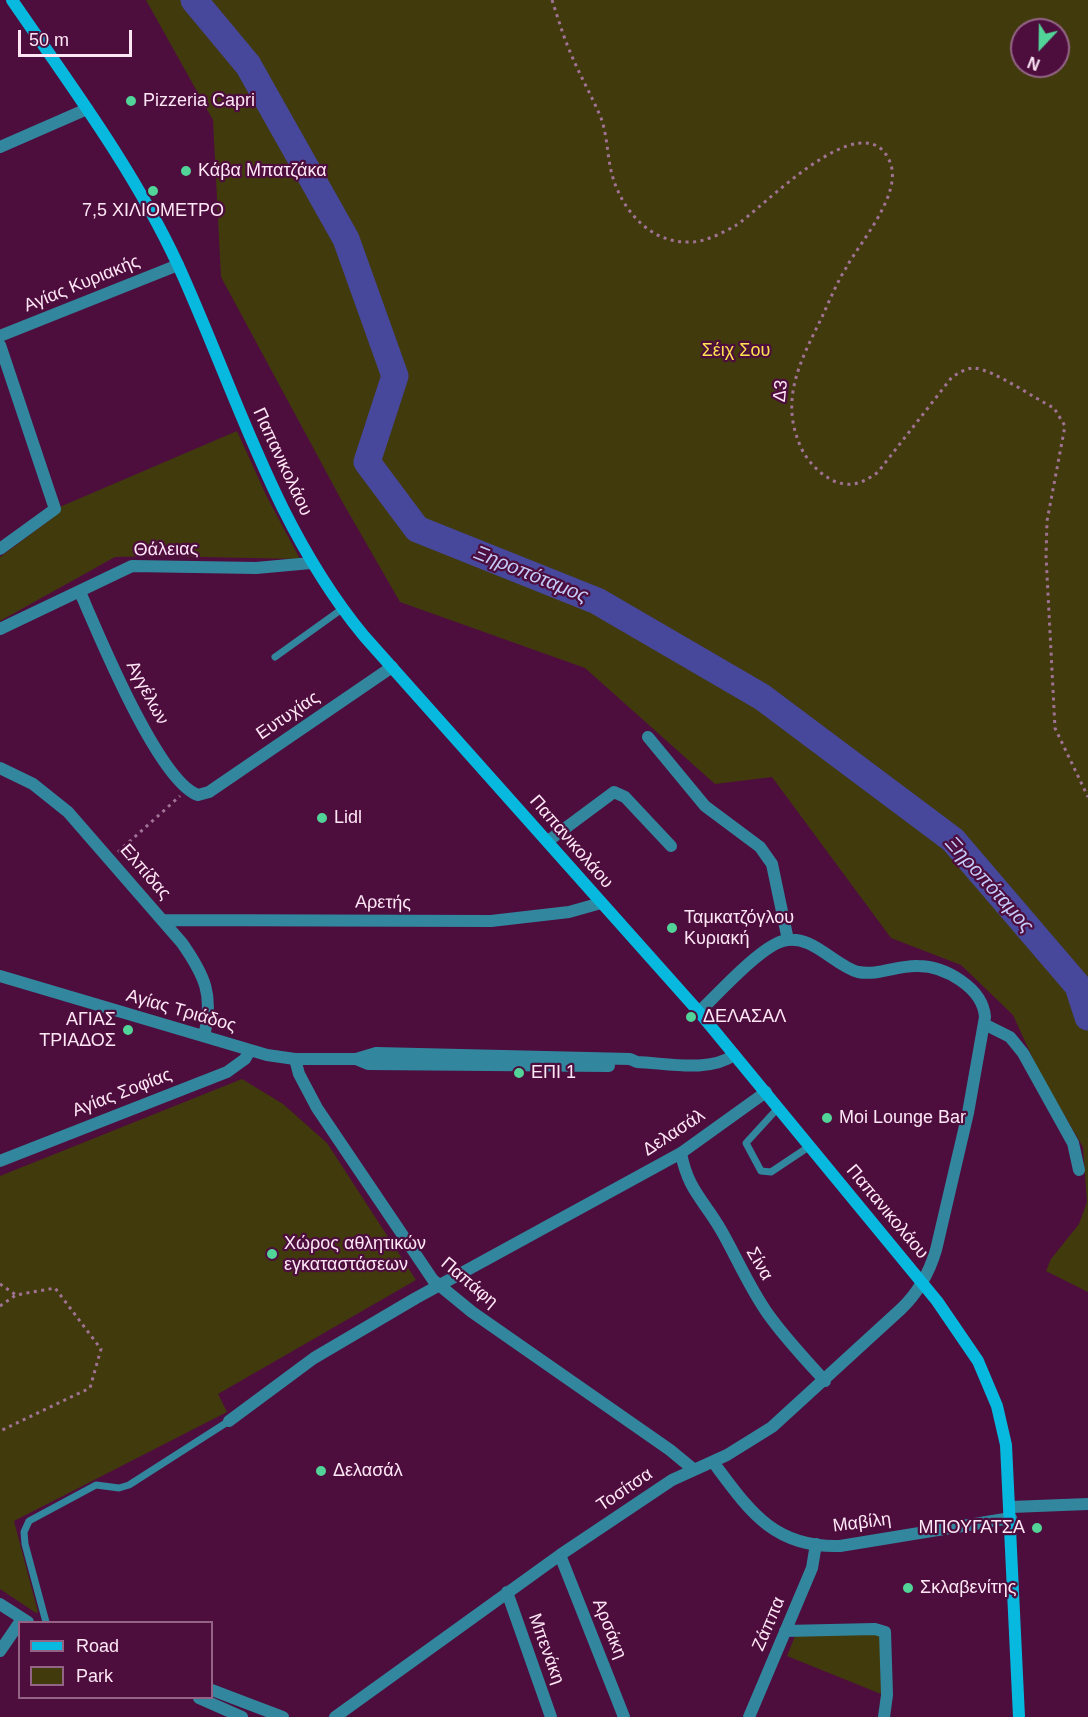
<!DOCTYPE html>
<meta charset="utf-8">
<style>
body{margin:0}
#map{position:relative;width:1088px;height:1717px;overflow:hidden;background:#4d0e3e;font-family:Arial,sans-serif}
canvas{display:block}
.legend{position:absolute;left:18px;top:1621px;width:195px;height:78px;box-sizing:border-box;background:#4d0e3e;border:2px solid #946487;margin:0;padding:8px 10px;list-style:none;font-size:18px;color:#fee6f5}
.legend li{display:flex;align-items:center;gap:12px;height:30px}
.legend b{width:30px;border:2px solid #946487}
.north{position:absolute;left:1010px;top:18px;width:60px;height:60px;box-sizing:border-box;background:#4d0e3e;border:2px solid #946487;border-radius:50%;rotate:202deg;font-size:16px;font-weight:700;line-height:24px;text-align:center;color:#fee6f5}
.north::after{content:'';display:block;margin:auto;width:21px;height:27px;background:#52d397;clip-path:polygon(50% 0,100% 100%,50% 72%,0 100%)}
.scale{position:absolute;left:18px;top:30px;width:114px;height:27px;box-sizing:border-box;border:3px solid #fee6f5;border-top:0;padding-left:8px;font-size:18px;line-height:21px;white-space:nowrap;color:#fee6f5;-webkit-text-stroke:4px #4d0e3e;paint-order:stroke}
</style>
<div id="map">
<canvas width="1088" height="1717"></canvas>
<ul class="legend">
<li><b style="height:8px;background:#07b9df"></b>Road</li>
<li><b style="height:16px;background:#413a0d"></b>Park</li>
</ul>
<div class="north">N</div>
<div class="scale">50 m</div>
</div>
<script>
const context = document.querySelector('canvas').getContext('2d');
context.lineJoin = 'round';
function fillPath(path, color) { context.fillStyle = color; context.fill(path, 'evenodd'); }
function stroke(path, color, width, dash) { context.strokeStyle = color; context.lineWidth = width; context.lineCap = dash ? 'butt' : 'round'; context.setLineDash(dash || []); context.stroke(path); }
function label(font, color, halo, rows, align = 'center') {
  context.font = font + ' Arial,sans-serif'; context.lineWidth = 4.5; context.setLineDash([]); context.textBaseline = 'middle'; context.strokeStyle = halo; context.fillStyle = color; for (const [text, x, y, turn = 0] of rows) {
    context.save(); context.translate(x, y); context.rotate((+turn || 0) * Math.PI / 180); context.textAlign = isNaN(turn) ? turn : align; if (halo) context.strokeText(text, 0, 0); context.fillText(text, 0, 0); context.restore();
  }
}
fillPath(new Path2D(`
 M146 0H1088V1292L1046 1271 1051 1259 1079 1224 1087 1202 1083 1147 1039 1072 1013 1015 961 965 891 938 772 777 715 784 585 668 400 602 343 503 221 277 213 120ZM1022 30H1058V66H1022Z
 M237 431 267 497 300 559 153 556 115 557 0 621V557L54 517 55 509Z
 M242 1079 283 1104 327 1143 416 1280 218 1394 227 1412 14 1521 38 1612 36 1613 0 1589V1176Z
 M880 1634 881 1694 787 1656 795 1636Z`), '#413a0d');
stroke(new Path2D(`
 M194 0 248 65 346 239 395 376 367 462 417 529 597 601 762 697 953 840 1078 986 1088 1017`), '#47479b', 27);
stroke(new Path2D(`
 M552 0C558 18 563 36 571 54 580 76 592 96 601 118 608 137 607 159 613 178 624 213 652 244 691 242 705 242 722 233 735 226 761 210 864 99 890 162 903 194 860 242 846 268 836 284 829 302 821 319 802 358 781 396 798 440 803 456 816 471 830 479 848 489 862 484 878 472L952 377C959 373 966 368 974 368 992 369 1036 399 1054 408L1065 426 1047 521 1046 556 1055 728 1088 797
 M118 852 180 796
 M0 1284 16 1295
 M0 1306 16 1295 55 1288 101 1349 90 1388 0 1431`), '#a07394', 3, [3, 4.5]);
stroke(new Path2D(`
 M275 657 342 609
 M778 1108 746 1143 761 1171 771 1172 810 1146
 M46 1622 25 1544 24 1532 29 1521 96 1485 119 1488 129 1485 229 1421`), '#32879e', 7);
stroke(new Path2D(`
 M0 147 87 109
 M0 336 178 265
 M0 345 55 509 0 549
 M80 592C98 633 158 781 198 795L209 792 392 667
 M0 629 132 566 256 568 311 563
 M648 737 705 806 760 847 772 864 788 940
 M0 768 33 784 68 812 182 943C205 976 214 995 204 1036
 M548 841 614 792 625 797 671 846
 M163 920 491 921 569 912 601 903
 M0 976 267 1055 295 1059H356L376 1053 630 1059 637 1062C666 1063 709 1073 734 1055
 M984 1024 1010 1037 1023 1053 1073 1143 1079 1170
 M295 1059 299 1074 317 1108 433 1280 472 1312 670 1450 693 1469
 M356 1059 368 1064 609 1066
 M681 1153C688 1190 703 1199 721 1230 737 1258 749 1287 768 1314 785 1338 805 1359 825 1381
 M0 1161 227 1072 245 1059 250 1050
 M229 1421 314 1358 416 1298 681 1153 766 1092
 M713 1462C749 1510 773 1548 840 1546L1011 1518
 M1011 1507 1088 1504
 M560 1555 624 1717
 M507 1592 551 1717
 M0 1604 28 1622
 M785 1631 875 1629 885 1632 887 1695 884 1717
 M0 1651 22 1619
 M212 1690 283 1717
 M199 1698 242 1717
 M335 1717 560 1555 672 1480 727 1455 772 1427 901 1309C919 1292 929 1273 936 1250L968 1113 985 1017C983 988 945 966 918 966 898 965 878 976 858 972 833 965 812 933 783 941 760 947 718 994 699 1012
 M749 1717 812 1568 816 1544`), '#32879e', 12);
stroke(new Path2D(`
 M12 0C71 86 134 170 178 265 236 392 274 527 364 636L699 1012 937 1301 978 1361 997 1406 1006 1445 1019 1717`), '#07b9df', 12);
for (const [x, y, r, color] of [
 [131,101,6,"#52d397"],
 [186,171,6,"#52d397"],
 [153,191,6,"#52d397"],
 [322,818,6,"#52d397"],
 [672,928,6,"#52d397"],
 [691,1017,6,"#52d397"],
 [128,1030,6,"#52d397"],
 [519,1073,6,"#52d397"],
 [827,1118,6,"#52d397"],
 [272,1254,6,"#52d397"],
 [321,1471,6,"#52d397"],
 [1037,1528,6,"#52d397"],
 [908,1588,6,"#52d397"]
]) { const dot = new Path2D(); dot.arc(x, y, r, 0, 2 * Math.PI); context.fillStyle = color; context.fill(dot); stroke(dot, '#4d0e3e', 2); }
label('18px', '#fee6f5', '#4d0e3e', [
 ["Pizzeria Capri",143,101],
 ["Κάβα Μπατζάκα",198,171],
 ["7,5 ΧΙΛΙΟΜΕΤΡΟ",153,211,"center"],
 ["Lidl",334,818],
 ["Ταμκατζόγλου",684,918],
 ["Κυριακή",684,939],
 ["ΔΕΛΑΣΑΛ",703,1017],
 ["ΑΓΙΑΣ",116,1020,"right"],
 ["ΤΡΙΑΔΟΣ",116,1041,"right"],
 ["ΕΠΙ 1",531,1073],
 ["Moi Lounge Bar",839,1118],
 ["Χώρος αθλητικών",284,1244],
 ["εγκαταστάσεων",284,1265],
 ["Δελασάλ",333,1471],
 ["ΜΠΟΥΓΑΤΣΑ",1025,1528,"right"],
 ["Σκλαβενίτης",920,1588]
], 'left');
label('18px', '#fee6f5', '#4d0e3e', [
 ["Αγίας Κυριακής",82,284,-22],
 ["Δ3",781,391,-84],
 ["Παπανικολάου",282,462,65],
 ["Θάλειας",166,550,-1],
 ["Αγγέλων",147,693,62],
 ["Ευτυχίας",288,716,-34],
 ["Παπανικολάου",571,842,49],
 ["Ελπίδας",145,872,49],
 ["Αρετής",383,903,1],
 ["Αγίας Τριάδος",181,1011,16],
 ["Αγίας Σοφίας",122,1093,-21],
 ["Δελασάλ",674,1133,-33],
 ["Παπανικολάου",887,1212,50],
 ["Σίνα",759,1264,60],
 ["Παπάφη",469,1283,40],
 ["Τοσίτσα",625,1490,-34],
 ["Μαβίλη",862,1523,-7],
 ["Ζάππα",769,1624,-67],
 ["Αρσάκη",609,1629,68],
 ["Μπενάκη",546,1649,70]
]);
label('18px', '#fce450', '#4d0e3e', [
 ["Σέιχ Σου",736,351]
]);
label('italic 20px', '#c5cbf9', '#4d0e3e', [
 ["Ξηροπόταμος",531,575,22],
 ["Ξηροπόταμος",989,885,48]
]);
</script>
